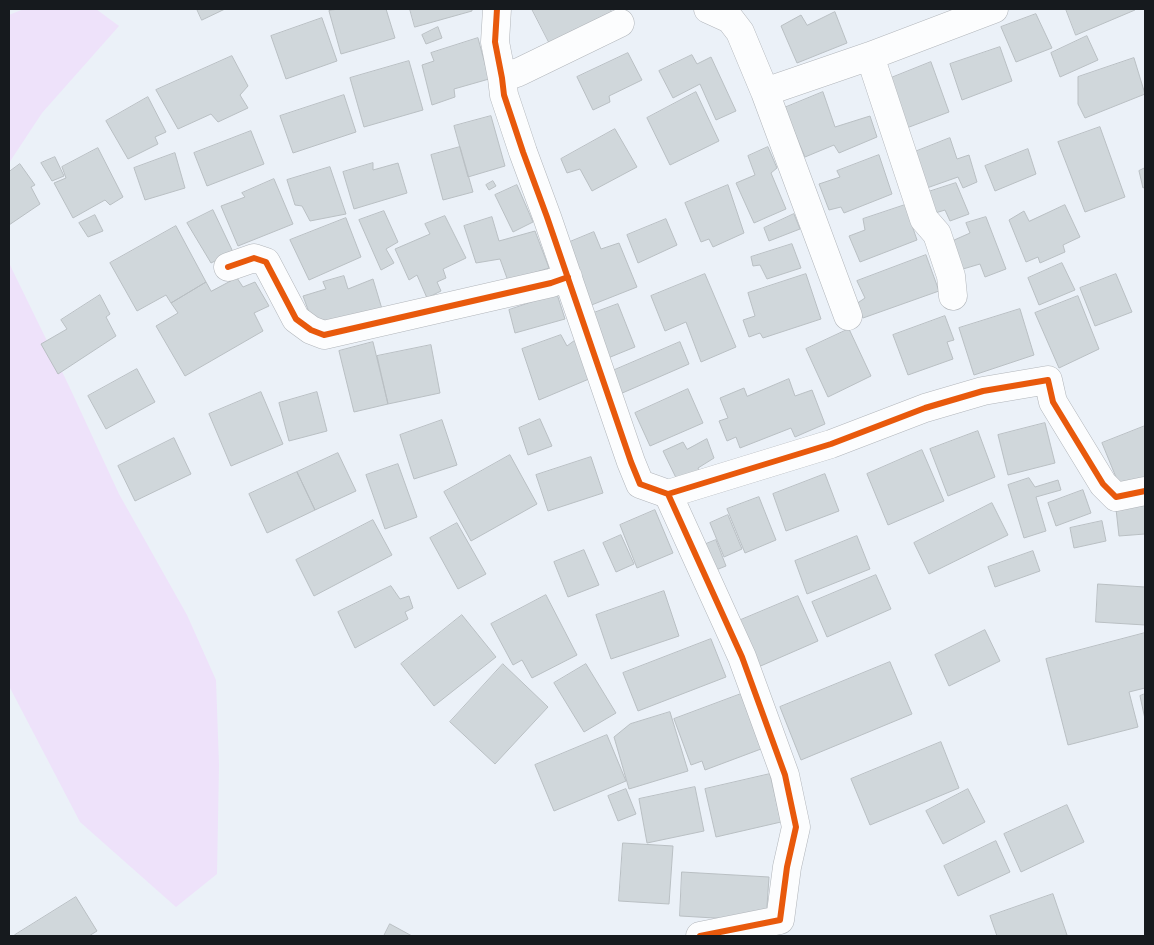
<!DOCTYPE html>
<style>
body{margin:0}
#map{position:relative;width:1154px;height:945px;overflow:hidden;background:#ebf1f8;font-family:"Alegreya Sans",sans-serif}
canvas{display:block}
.frame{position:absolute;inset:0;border:10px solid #161a1e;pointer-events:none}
</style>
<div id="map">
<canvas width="1154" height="945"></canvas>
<div class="frame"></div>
</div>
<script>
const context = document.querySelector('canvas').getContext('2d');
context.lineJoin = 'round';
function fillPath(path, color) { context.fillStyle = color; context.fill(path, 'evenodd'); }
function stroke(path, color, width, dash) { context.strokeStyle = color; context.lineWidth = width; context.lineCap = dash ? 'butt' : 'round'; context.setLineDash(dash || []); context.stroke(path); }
fillPath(new Path2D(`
 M24 9H96L119 26 42 113 9 163V15Z
 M9 263 69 386 119 494 187 615 216 680 219 765 217 874 176 907 80 822 9 686Z`), '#eee2fa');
const building = new Path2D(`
 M197 9H225L202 20Z
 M338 9H386L395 38 341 54 329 11Z
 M410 9H472V11L415 27Z
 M532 9H610L612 12 550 44Z
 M1066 9H1134L1135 10 1076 35Z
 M835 12 847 43 797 63 781 26 801 15 807 25Z
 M1036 14 1052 48 1016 62 1001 27Z
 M322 18 337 61 286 79 271 36Z
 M438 27 442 38 426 44 422 35Z
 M1087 36 1098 60 1060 77 1051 53Z
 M478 38 489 79 454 89 455 97 432 105 422 65 434 61 431 53Z
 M1000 47 1012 81 962 100 950 64Z
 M628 53 642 80 609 96 610 102 593 110 577 77Z
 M692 55 697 64 711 57 736 111 716 120 700 84 673 98 659 71Z
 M232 56 248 86 240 95 248 108 218 122 211 114 178 129 156 90Z
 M1134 58 1145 94 1085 118 1078 104V77Z
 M409 61 423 110 364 127 350 78Z
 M931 62 949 112 904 129 886 80Z
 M696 92 719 141 670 165 647 118Z
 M823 92 835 127 870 116 877 137 839 153 834 145 805 157 784 108Z
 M344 95 356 132 293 153 280 116Z
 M148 97 166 132 155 137 158 144 128 159 106 121Z
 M491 116 505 166 468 177 454 126Z
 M1100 127 1125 197 1085 212 1058 142Z
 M615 129 637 167 592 191 580 169 567 173 561 159Z
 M251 131 264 164 207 186 194 153Z
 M950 138 957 159 969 155 977 182 963 188 958 177 924 189 912 153Z
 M460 147 473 192 443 200 431 155Z
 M768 147 777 168 771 173 786 209 754 223 736 183 755 175 748 156Z
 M98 148 123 197 110 205 105 200 73 218 54 183 66 178 62 167Z
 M1028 149 1036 174 995 191 985 166Z
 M175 153 185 188 145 200 134 168Z
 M879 155 892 194 844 213 841 207 829 210 819 184 840 177 837 171Z
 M55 157 64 176 52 181 41 163Z
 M373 163V170L398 163 407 193 354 209 343 172Z
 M20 164 35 185 31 187 40 204 9 225V172Z
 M330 167 346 214 310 221 302 206 295 205 287 180Z
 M1145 168V187L1143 188 1139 171Z
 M274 179 293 224 238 246 221 206 245 197 242 193Z
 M493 181 496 186 489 190 486 185Z
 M956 183 969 214 950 221 945 210 932 214 925 193Z
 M517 185 533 222 513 232 495 195Z
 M728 185 744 233 713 247 709 239 701 242 685 203Z
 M905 205 917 240 860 262 849 236 865 230 863 219Z
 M1065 205 1080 237 1063 245 1065 252 1040 263 1038 257 1026 262 1009 220 1024 211 1029 221Z
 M213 210 233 252 211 263 187 223Z
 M384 211 398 242 386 249 394 263 381 270 359 220Z
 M794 214 800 229 769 241 764 228Z
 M95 215 103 231 88 237 79 223Z
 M445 216 466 258 443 269 446 278 437 282 441 291 427 298 417 275 409 280 395 249 430 234 425 224Z
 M492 217 499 241 535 231 549 268 508 281 500 259 476 263 464 226Z
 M986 217 1006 269 985 277 980 264 963 269 952 241 970 233 966 223Z
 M346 218 361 257 309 280 290 240Z
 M666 219 677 245 638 263 627 235Z
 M176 226 206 282 171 303 166 295 137 311 110 263Z
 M594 232 601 249 619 243 637 287 589 306 565 244Z
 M792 244 801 268 767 279 760 265 753 266 751 257Z
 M926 255 939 291 863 318 856 304 865 298 857 281Z
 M1062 263 1075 290 1039 305 1028 278Z
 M705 274 736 347 701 362 686 322 665 331 651 296Z
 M806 274 821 319 763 338 760 333 749 337 743 320 755 316 748 293Z
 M1116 274 1132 312 1095 326 1080 288Z
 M344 276 348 289 373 279 382 309 323 323 310 315 303 296 326 289 323 282Z
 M237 278 243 287 255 282 269 306 254 313 263 331 185 376 156 326 178 313 171 303 206 282 211 291Z
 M557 294 565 319 515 333 509 310Z
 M100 295 110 314 106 317 116 336 58 374 41 344 67 329 61 320Z
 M1078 296 1099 349 1059 368 1035 313Z
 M618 304 635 347 608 358 591 314Z
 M1020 309 1034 355 974 375 959 328Z
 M945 316 954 340 947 342 953 359 908 375 893 335Z
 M849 329 871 376 828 397 806 349Z
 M561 335 567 346 575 340 589 379 539 400 522 349Z
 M373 342 388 404 354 412 339 351Z
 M680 342 689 364 620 394 610 372Z
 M431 345 440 393 388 404 377 356Z
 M137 369 155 402 106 429 88 396Z
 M789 379 795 396 812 390 825 424 795 437 791 428 740 448 736 437 727 441 719 421 728 418 720 398 744 388 747 396Z
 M688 389 703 423 650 446 635 413Z
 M261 392 283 444 231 466 209 414Z
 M317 392 327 431 289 441 279 403Z
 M540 419 552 446 528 455 519 428Z
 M442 420 457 465 414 479 400 435Z
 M1045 423 1055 463 1008 475 998 435Z
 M1145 426V477L1120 487 1102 443Z
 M978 431 995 477 948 496 930 449Z
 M174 438 191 474 135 501 118 466Z
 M707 439 714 458 698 468 700 473 678 482 663 451 683 442 687 449Z
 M922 450 944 501 888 525 867 474Z
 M338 453 356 491 315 510 297 472Z
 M510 455 537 504 471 541 444 492Z
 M591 457 603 493 548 511 536 475Z
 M398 464 417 517 385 529 366 475Z
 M297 472 315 510 267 533 249 494Z
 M825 474 839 511 786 531 773 494Z
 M1029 478 1035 487 1058 480 1061 490 1036 497 1046 531 1024 538 1008 485Z
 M1083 490 1091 513 1056 526 1048 503Z
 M759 497 776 540 745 553 727 509Z
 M992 503 1008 535 929 574 914 543Z
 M1145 506V534L1119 536 1116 509Z
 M655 510 673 553 637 568 620 525Z
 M728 515 742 549 724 557 710 523Z
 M373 520 392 555 314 596 296 560Z
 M1102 521 1106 541 1074 548 1070 528Z
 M457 523 486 574 458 589 430 538Z
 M621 535 634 564 616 572 603 543Z
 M857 536 870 569 807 594 795 561Z
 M716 540 726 566 711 572 701 546Z
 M584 550 599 585 568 597 554 562Z
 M1033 551 1040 571 995 587 988 567Z
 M876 575 891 609 827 637 812 602Z
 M1098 584 1145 587V625L1096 622Z
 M391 586 400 599 409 596 413 608 405 612 408 619 355 648 338 612Z
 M664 591 679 636 611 659 596 615Z
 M546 595 577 655 532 678 522 660 513 665 491 624Z
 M798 596 818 641 756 668 736 622Z
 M462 615 496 657 434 706 401 664Z
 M985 630 1000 661 949 686 935 655Z
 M1145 633V688L1129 692 1138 727 1068 745 1046 659Z
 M711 639 726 677 638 711 623 673Z
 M890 662 912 714 801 760 780 707Z
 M503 664 548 707 495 764 450 722Z
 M586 664 616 713 584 732 554 683Z
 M741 694 761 749 705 770 702 761 691 765 674 719Z
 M1145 694V719L1140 696Z
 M670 712 688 771 629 789 614 737 630 724Z
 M607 735 626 781 554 811 535 765Z
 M941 742 959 788 870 825 851 779Z
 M770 774 781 822 716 837 705 789Z
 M695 787 704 831 647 843 639 799Z
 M626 789 636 814 618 821 608 796Z
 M968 789 985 822 943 844 926 811Z
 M1067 805 1084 842 1021 872 1004 834Z
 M996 841 1010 872 958 896 944 866Z
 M623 843 673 846 669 904 619 901Z
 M682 872 769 877 766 921 680 916Z
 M1053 894 1067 935 1063 936H997L990 916Z
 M76 897 97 931 89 936H16L15 935Z
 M390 924 412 936H384Z`);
fillPath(building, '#d0d7db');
stroke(building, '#b9bfc3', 1);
const minor = new Path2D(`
 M497 9 495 42 502 78 504 95 523 152 547 217 631 462 640 484 668 494 831 444 925 408 983 391 1048 380 1053 402 1103 484 1116 497 1145 491
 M708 9 730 19 740 32 765 92 848 316
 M870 56 924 219 937 234 951 276 953 296
 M502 78 519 72 620 23
 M765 92 870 56 994 9
 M228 267 254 258 266 262 296 319 311 330 324 335 551 283 568 277
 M668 494 742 657 785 775 796 827 787 867 780 920 700 936`);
stroke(minor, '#b1b5ba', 29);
stroke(minor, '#fcfdfe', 28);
stroke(new Path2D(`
 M497 9 495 42 502 78 504 95 523 152 547 217 631 462 640 484 668 494 831 444 925 408 983 391 1048 380 1053 402 1103 484 1116 497 1145 491
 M228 267 254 258 266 262 296 319 311 330 324 335 551 283 568 277
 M668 494 742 657 785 775 796 827 787 867 780 920 700 936`), '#e8590c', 6);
</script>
